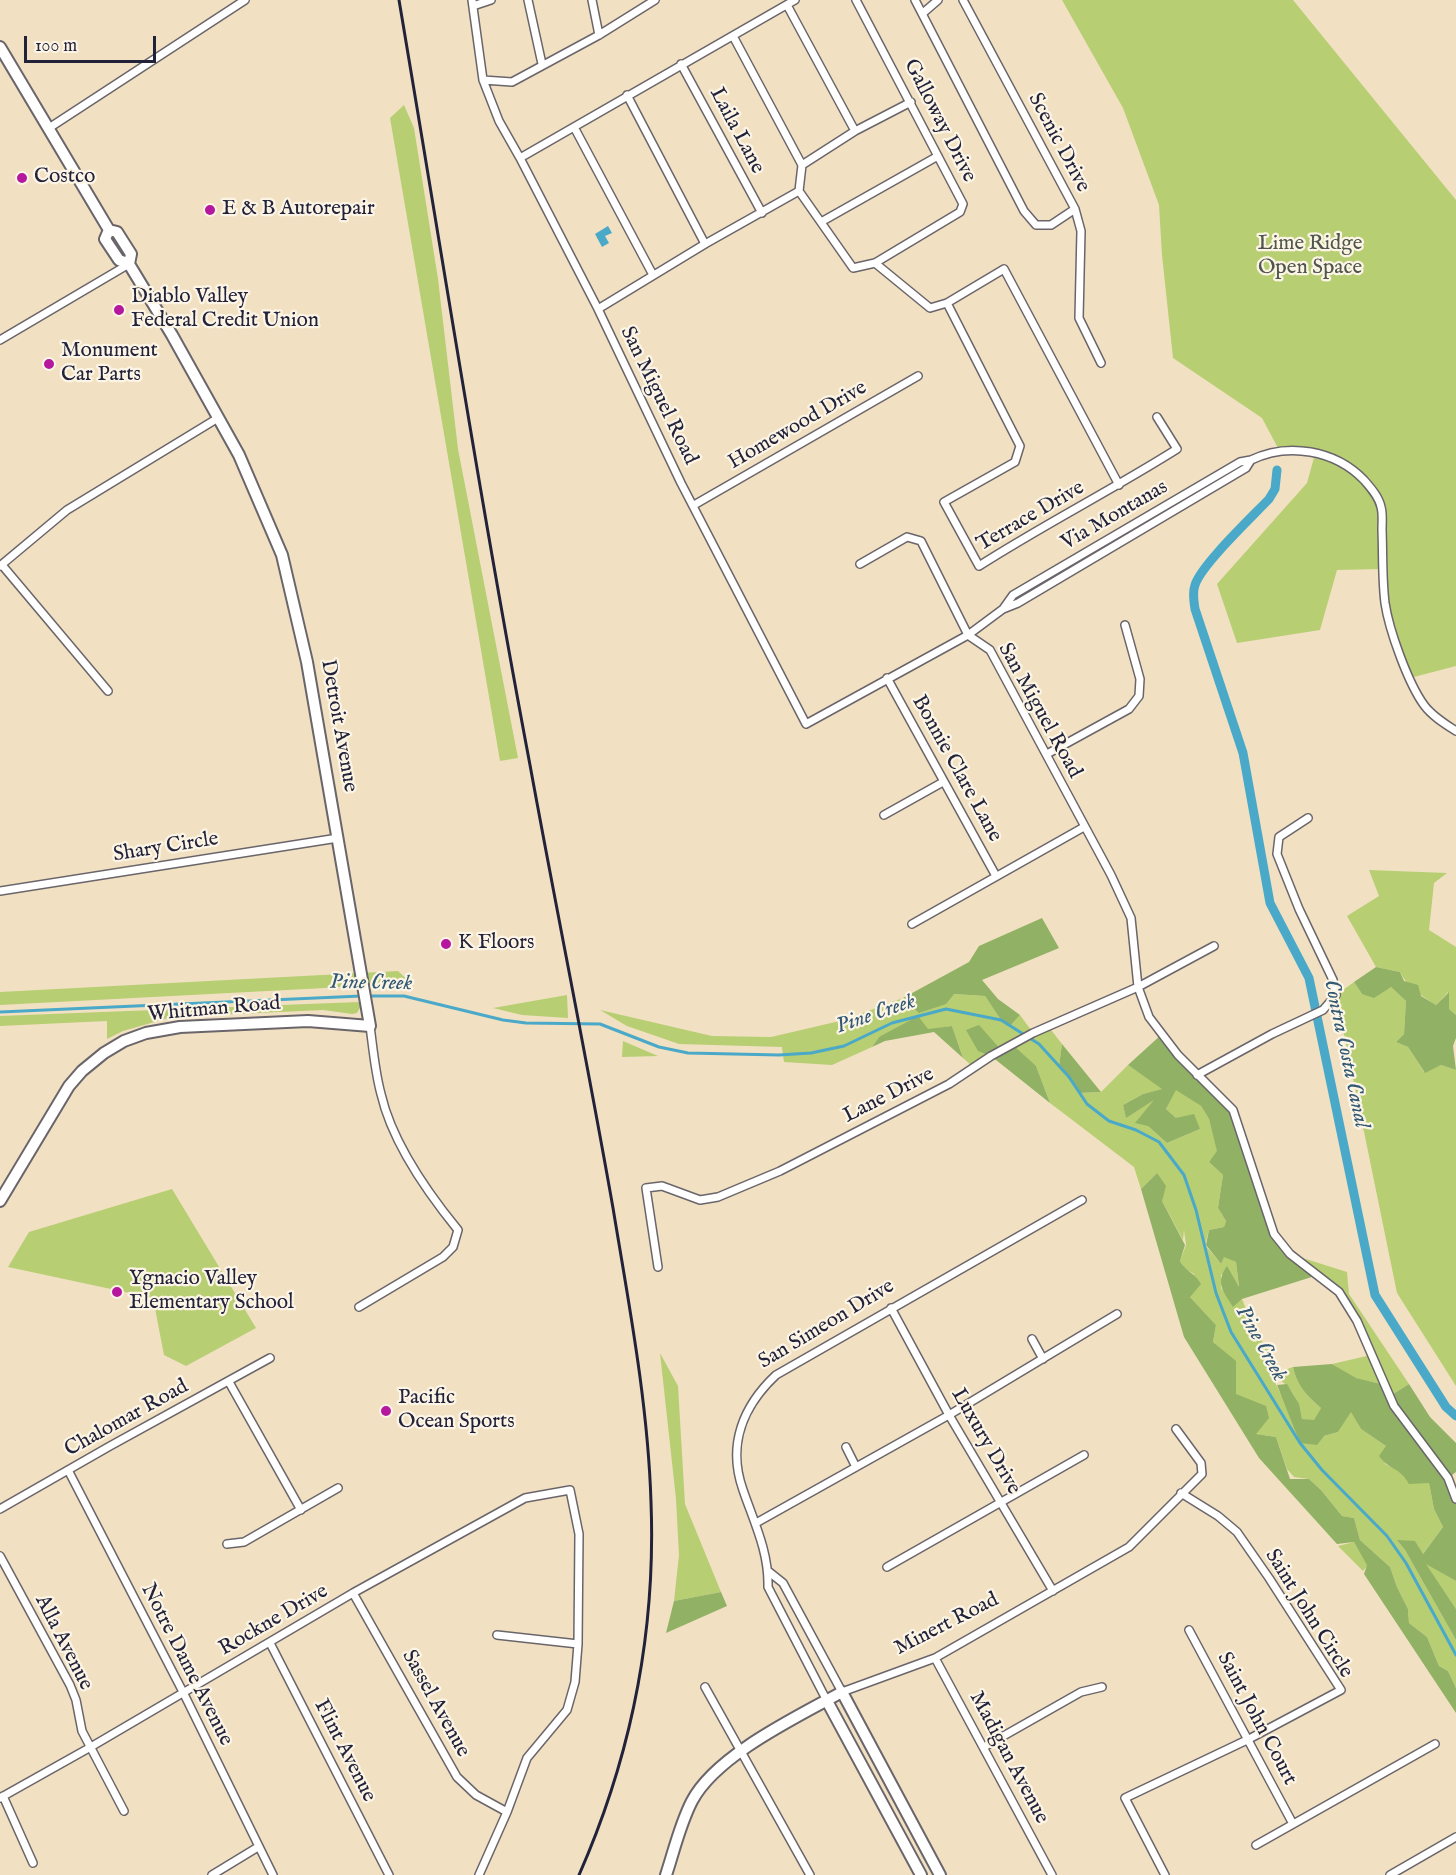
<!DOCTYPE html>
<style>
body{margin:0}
#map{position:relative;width:1456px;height:1875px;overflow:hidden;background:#f1e1c2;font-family:"IM FELL English",serif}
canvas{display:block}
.scale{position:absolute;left:24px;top:36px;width:132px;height:27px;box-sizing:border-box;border:3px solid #22223b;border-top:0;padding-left:8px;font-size:18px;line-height:21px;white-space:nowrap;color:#22223b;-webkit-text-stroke:4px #fcf5e5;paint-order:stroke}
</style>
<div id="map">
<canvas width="1456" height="1875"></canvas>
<div class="scale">100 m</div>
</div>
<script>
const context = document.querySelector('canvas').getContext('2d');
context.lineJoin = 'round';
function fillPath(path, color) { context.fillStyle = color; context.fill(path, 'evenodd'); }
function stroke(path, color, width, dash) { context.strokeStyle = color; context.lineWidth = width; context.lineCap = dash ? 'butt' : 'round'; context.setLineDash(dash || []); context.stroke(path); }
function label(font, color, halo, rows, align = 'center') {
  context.font = font + ' "IM FELL English",serif'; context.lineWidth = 4.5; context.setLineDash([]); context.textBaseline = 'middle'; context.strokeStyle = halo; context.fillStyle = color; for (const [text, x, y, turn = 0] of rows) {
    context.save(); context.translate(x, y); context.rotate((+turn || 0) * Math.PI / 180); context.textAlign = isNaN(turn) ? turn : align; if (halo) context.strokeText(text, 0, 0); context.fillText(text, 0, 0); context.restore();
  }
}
fillPath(new Path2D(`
 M1062 0H1293L1456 200V666L1410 678 1392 632 1383 569 1337 570 1320 630 1237 643 1217 584 1307 483 1315 454 1279 450 1262 418 1173 358 1162 255 1159 205 1123 108Z
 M404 105 414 128 438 279 458 449 518 758 500 761 390 118Z
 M1369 870 1447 873 1434 883 1429 930 1456 947V1015L1449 1009 1448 992 1436 1005C1422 996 1408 988 1400 972L1376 967 1347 916 1379 896Z
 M398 971 413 985 408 990 363 986 0 1005V992Z
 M1354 982 1362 994 1391 987 1406 1001 1404 1034 1396 1042 1408 1047 1424 1072 1441 1065 1456 1070V1386L1397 1293 1336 995Z
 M954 994 985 996 1001 1020 1010 1026 1020 1015 1033 1033 1048 1026 1062 1044 1059 1066 1079 1093 1101 1092 1128 1065 1163 1089 1143 1094 1123 1105 1126 1117 1157 1098 1148 1126 1167 1143 1200 1129 1176 1118 1166 1109 1176 1089 1201 1106 1209 1119 1218 1151 1209 1162 1223 1175 1218 1208 1226 1221 1224 1227 1209 1230 1205 1245 1221 1264 1224 1256 1236 1262 1239 1289 1221 1274V1288L1233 1306 1242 1299 1254 1329 1282 1371 1293 1367C1297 1386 1307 1396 1321 1408L1314 1421 1302 1419C1298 1399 1291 1384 1272 1376L1289 1412 1300 1443 1338 1432 1351 1411 1361 1429 1386 1446 1385 1464 1429 1483 1434 1509 1443 1527 1422 1555 1415 1541H1398L1405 1550 1456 1640V1688L1448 1671 1439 1666 1427 1637 1409 1623 1408 1609 1397 1587 1390 1567 1360 1540 1354 1518 1342 1516 1321 1490 1309 1479 1294 1477 1287 1469 1276 1437 1256 1434 1236 1394 1235 1361 1213 1342 1216 1325 1190 1297 1194 1274 1185 1269 1180 1261 1186 1245 1184 1230 1183 1240 1162 1201 1157 1173 1141 1189 1134 1167 1050 1103 1036 1066 991 1056 973 1067 963 1058 952 1026 879 1037 872 1047 832 1065 784 1062 782 1047 679 1044 627 1026 600 1010 712 1036 771 1037 844 1020 903 998 919 1012Z
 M567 995 568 1018 522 1015 493 1008Z
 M359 1002 361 1006 357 1013 352 1014 323 1010 172 1017 123 1031 107 1039V1021L0 1026V1016Z
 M623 1041 658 1056H659L622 1057Z
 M172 1189 256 1328 186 1366 164 1355 153 1298 8 1267 29 1232Z
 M1290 1254 1347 1272 1349 1294 1409 1384 1390 1396 1385 1385 1355 1378 1332 1364 1371 1355 1339 1292Z
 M660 1353 678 1386 685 1504 721 1592 674 1601 679 1555 676 1499Z
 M1354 1542 1368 1565 1363 1571 1338 1546Z
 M1424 1562 1456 1581V1609Z`), '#b7ce73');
fillPath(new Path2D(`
 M1042 918 1059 948 982 980 998 999 1020 1015 1010 1026 1001 1020 985 996 954 994 946 1004 919 1013 903 998 969 962 979 946Z
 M1376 967 1400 972 1404 981 1418 985 1421 996 1436 1005 1449 992V1009L1456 1015V1038L1453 1046 1456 1070 1441 1065 1425 1073 1408 1047 1396 1042 1404 1034 1406 1001 1391 987 1374 998 1362 994 1354 982Z
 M918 1016 928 1029 952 1026 963 1058 934 1032 885 1041 872 1047 879 1037Z
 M979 1025 1002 1051 1013 1045 1036 1066 1050 1103 991 1056 978 1051 966 1030Z
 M1162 1034 1233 1110 1274 1234 1290 1254 1318 1275 1242 1299 1233 1307C1223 1291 1215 1283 1227 1266L1239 1287 1236 1262 1224 1257 1221 1264 1206 1245 1209 1230 1224 1227 1226 1221 1218 1208 1223 1175 1209 1162 1217 1151 1209 1119 1201 1106 1176 1090 1166 1109 1176 1118 1194 1114 1200 1129 1167 1143 1148 1126 1135 1123 1154 1100 1126 1118 1123 1105 1143 1094 1162 1089 1128 1065Z
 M1062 1044 1101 1092 1079 1093 1059 1066Z
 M1157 1173 1166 1186 1162 1201 1185 1245 1180 1261C1186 1272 1194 1272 1201 1284L1190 1297 1216 1325 1213 1342 1236 1361V1394L1266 1406 1269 1418 1256 1434 1276 1437 1290 1479H1309L1321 1490 1342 1516 1354 1518 1360 1540 1390 1567 1397 1587 1408 1609 1409 1623 1427 1637 1439 1666 1448 1671 1456 1688V1713L1364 1574 1367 1565 1354 1542 1337 1544 1259 1458 1184 1337 1141 1189Z
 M1332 1364 1356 1378 1385 1385 1390 1396 1409 1384 1430 1417 1456 1443V1472L1448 1478 1456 1499V1581L1426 1564 1456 1609V1640L1405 1550 1397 1540 1415 1541 1423 1554 1443 1527 1434 1509 1429 1483 1409 1484C1400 1467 1389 1470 1379 1456L1386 1446 1361 1429 1351 1412 1338 1432 1324 1436 1317 1445 1300 1443 1277 1385 1287 1384 1299 1404 1302 1419 1314 1420 1321 1408C1307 1396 1297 1386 1293 1367Z
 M721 1592 727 1606 666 1633 674 1601Z`), '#91b165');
fillPath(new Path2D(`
 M608 226 612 233 605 236 609 243 602 247 595 234Z`), '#4aa9c9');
stroke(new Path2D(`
 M367 996H404L503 1020 526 1023 600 1024 659 1047 688 1053 779 1055 811 1053 844 1046 892 1023 946 1009 1001 1020 1039 1044 1069 1077 1087 1104 1109 1121 1136 1130 1159 1142 1184 1175 1196 1210 1216 1293 1231 1332 1300 1443 1322 1470 1387 1536 1406 1563 1456 1655
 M0 1012 361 996`), '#4aa9c9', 3);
stroke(new Path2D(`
 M1277 470 1275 489 1269 499C1252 517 1201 565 1195 585 1192 593 1194 601 1195 609L1243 753 1270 903 1309 978 1375 1295 1446 1407 1456 1416`), '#4aa9c9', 9);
const street = new Path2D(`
 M472 0 483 80 499 121 520 158 598 309 681 483 806 724 968 635 1003 609 1013 595 1240 462 1251 460 1246 468 1018 603 1003 609
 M528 0 542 64
 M592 0 599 35
 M915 0 1024 211 1036 225H1051L1075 209
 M963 0 1075 209 1081 231 1079 318 1101 363
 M787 5 855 131
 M473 6 491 0
 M923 13 938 0
 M733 36 802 165
 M681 64 762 213
 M483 80 512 82 599 35 655 0
 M627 95 705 244
 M574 127 653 275
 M49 128 245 0
 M520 158 795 0
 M799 191 802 165 855 131 911 102
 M821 222 938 156
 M875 263 930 308 947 303 1020 446 1015 462 944 502 979 566C1043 525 1112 490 1177 449L1157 417
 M947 303 1004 269 1119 485
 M598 309 705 244 799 191 853 268 875 263 960 212 963 204 856 0
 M0 340 129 264
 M1251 460C1288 442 1335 450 1364 480 1371 488 1379 497 1381 507 1383 514 1382 522 1382 530 1383 554 1382 579 1385 603 1389 630 1408 683 1424 705 1432 716 1445 724 1456 731
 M694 505 918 376
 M860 564 907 537 921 541 968 635 990 650 1111 875 1131 918 1138 987 1149 1017 1178 1055 1233 1110 1274 1234 1290 1254 1339 1292 1357 1321 1394 1406 1448 1478 1456 1499
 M2 565 108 691
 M0 566 67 510 218 418
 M887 678 996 876
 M1047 754 1129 709 1139 696 1140 679 1125 625
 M884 815 943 782
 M0 891 338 838
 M912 924 1084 827
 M1197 1075 1272 1034 1323 1010 1336 995 1333 980 1299 909 1277 854 1279 837 1308 818
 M658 1267 646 1188 662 1186 700 1200 718 1197 780 1171 949 1084 991 1056 1033 1033 1138 987 1214 946
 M359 1307 443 1257 453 1247 458 1230C427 1192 392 1142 381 1094 375 1072 373 1048 370 1026
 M891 1308 949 1415 1053 1591
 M1032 1339 1043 1359
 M229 1382 301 1510
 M846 1447 856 1467
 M68 1470 183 1692 273 1875
 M0 1509 110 1446 270 1358
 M756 1523 949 1415 1117 1314
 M227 1544 244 1542 338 1488
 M0 1556 70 1685 76 1700 82 1731 124 1811
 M887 1567 1084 1455
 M768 1571 783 1583 842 1692 935 1658 1129 1547 1202 1474 1201 1463 1176 1429
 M353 1593 457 1777 476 1795 507 1812
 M1189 1630 1293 1824
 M497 1635 578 1644
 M270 1643 389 1875
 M935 1658 1052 1875
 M705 1687 810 1875
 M827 1701 768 1587C769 1552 754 1522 743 1490 727 1445 743 1406 776 1375L1082 1200
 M984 1747 1081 1692 1102 1687
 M3 1796 33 1863
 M0 1798 89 1748 353 1593 525 1498 570 1490 579 1534 578 1644 575 1682 567 1710 527 1758 507 1812 479 1875
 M1256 1845 1435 1744
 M212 1875 258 1847
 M1165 1875 1125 1798 1249 1739 1341 1690 1269 1578 1237 1532 1218 1516 1181 1493
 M1390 1875 1456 1837`);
const secondary = new Path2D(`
 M0 47 109 230 117 232 131 254 129 264 119 260 105 239 109 230
 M0 1201 69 1086 82 1071 104 1053 124 1041 146 1033 180 1027 308 1021 370 1026 307 662 282 555 239 455 172 335 129 264
 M827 1701 921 1875
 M666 1875C674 1851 680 1824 692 1801 716 1755 797 1717 842 1692L940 1875`);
stroke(street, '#6a656a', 10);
stroke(secondary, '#6a656a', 14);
stroke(street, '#fff', 7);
stroke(secondary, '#fff', 10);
stroke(new Path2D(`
 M399 0C442 255 482 511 530 765 557 913 587 1060 613 1208 629 1305 648 1404 651 1502 656 1631 631 1757 579 1875`), '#22223b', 3);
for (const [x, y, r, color] of [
 [22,178,6,"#b5179e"],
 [210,210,6,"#b5179e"],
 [119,310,6,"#b5179e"],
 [49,364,6,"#b5179e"],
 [446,944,6,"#b5179e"],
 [117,1292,6,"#b5179e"],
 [386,1411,6,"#b5179e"]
]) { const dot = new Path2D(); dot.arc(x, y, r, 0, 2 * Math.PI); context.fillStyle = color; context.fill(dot); stroke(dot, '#fcf5e5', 2); }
label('21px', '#22223b', '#fcf5e5', [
 ["Galloway Drive",939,121,63],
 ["Laila Lane",736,131,62],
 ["Scenic Drive",1058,143,62],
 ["San Miguel Road",658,396,64],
 ["Homewood Drive",798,426,-30],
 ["Via Montanas",1115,516,-30],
 ["Terrace Drive",1031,517,-30],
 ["San Miguel Road",1039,711,61],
 ["Detroit Avenue",338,726,80],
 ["Bonnie Clare Lane",956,769,61],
 ["Shary Circle",166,848,-9],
 ["Whitman Road",214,1010,-5],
 ["Lane Drive",889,1096,-27],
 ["San Simeon Drive",827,1325,-31],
 ["Chalomar Road",127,1419,-29],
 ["Luxury Drive",985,1442,60],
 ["Saint John Circle",1308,1614,58],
 ["Rockne Drive",274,1621,-30],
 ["Minert Road",947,1625,-27],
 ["Alla Avenue",63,1643,63],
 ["Notre Dame Avenue",186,1665,63],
 ["Sassel Avenue",435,1704,61],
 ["Saint John Court",1256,1719,62],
 ["Flint Avenue",344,1751,63],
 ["Madigan Avenue",1008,1758,62]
]);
label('21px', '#22223b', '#fcf5e5', [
 ["Costco",34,178],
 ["E & B Autorepair",222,210],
 ["Diablo Valley",131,298],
 ["Federal Credit Union",131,322],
 ["Monument",61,352],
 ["Car Parts",61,376],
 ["K Floors",458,944],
 ["Ygnacio Valley",129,1280],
 ["Elementary School",129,1304],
 ["Pacific",398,1399],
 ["Ocean Sports",398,1423]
], 'left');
label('21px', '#4f564c', '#fcf5e5', [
 ["Lime Ridge",1310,245],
 ["Open Space",1310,269]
]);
label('italic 22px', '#325874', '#fcf5e5', [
 ["Pine Creek",371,984,1],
 ["Pine Creek",876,1015,-19],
 ["Contra Costa Canal",1345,1054,78],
 ["Pine Creek",1260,1344,61]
]);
</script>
